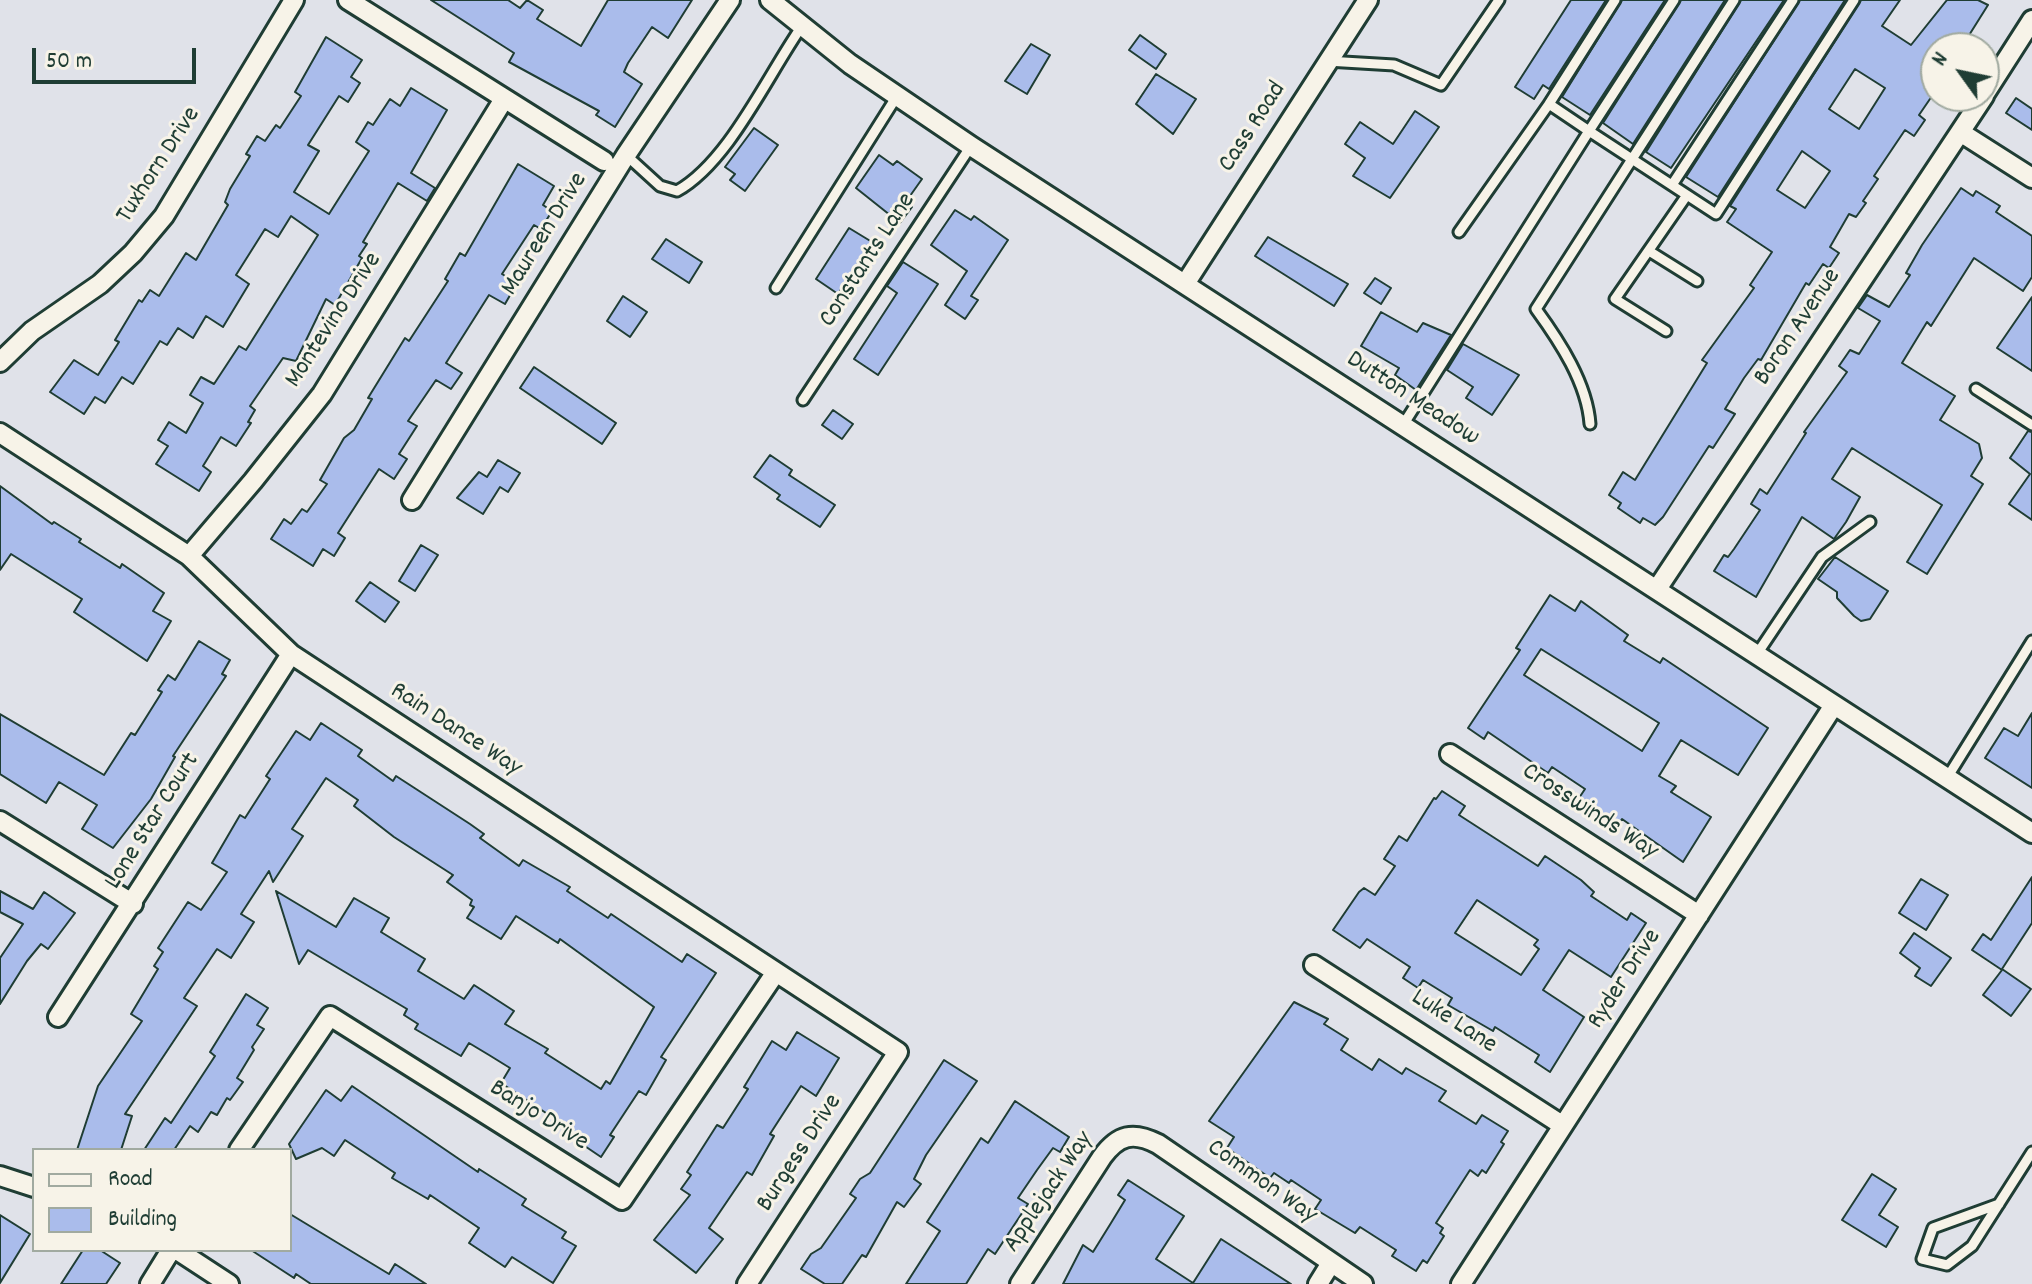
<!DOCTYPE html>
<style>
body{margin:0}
#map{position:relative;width:2032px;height:1284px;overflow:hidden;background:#e0e2e9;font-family:Dekko,sans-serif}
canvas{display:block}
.legend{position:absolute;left:32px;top:1148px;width:260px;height:104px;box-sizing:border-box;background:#f7f3e8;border:2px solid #a1aaa0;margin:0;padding:10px 14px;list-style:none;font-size:24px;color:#1f3d34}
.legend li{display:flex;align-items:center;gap:16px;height:40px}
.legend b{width:40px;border:2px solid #a1aaa0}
.north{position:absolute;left:1920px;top:32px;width:80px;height:80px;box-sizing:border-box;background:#f7f3e8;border:2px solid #a1aaa0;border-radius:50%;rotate:303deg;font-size:22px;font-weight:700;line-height:32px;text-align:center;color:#1f3d34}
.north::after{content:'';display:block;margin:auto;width:28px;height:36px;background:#1f3d34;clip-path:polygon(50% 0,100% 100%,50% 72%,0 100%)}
.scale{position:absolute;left:32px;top:48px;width:164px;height:36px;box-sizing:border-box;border:4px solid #1f3d34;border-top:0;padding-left:10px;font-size:24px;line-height:28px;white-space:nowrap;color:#1f3d34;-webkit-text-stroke:6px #f7f3e8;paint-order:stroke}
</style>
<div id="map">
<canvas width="2032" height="1284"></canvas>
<ul class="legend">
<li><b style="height:10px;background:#f7f3e8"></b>Road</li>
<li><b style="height:22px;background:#aabceb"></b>Building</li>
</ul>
<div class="north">N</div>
<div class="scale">50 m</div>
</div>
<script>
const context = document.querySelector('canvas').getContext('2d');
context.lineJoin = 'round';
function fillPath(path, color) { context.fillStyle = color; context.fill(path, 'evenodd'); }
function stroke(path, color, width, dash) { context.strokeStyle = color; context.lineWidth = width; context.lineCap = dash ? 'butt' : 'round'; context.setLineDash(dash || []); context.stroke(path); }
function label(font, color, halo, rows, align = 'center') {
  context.font = font + ' Dekko,sans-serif'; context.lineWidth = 6; context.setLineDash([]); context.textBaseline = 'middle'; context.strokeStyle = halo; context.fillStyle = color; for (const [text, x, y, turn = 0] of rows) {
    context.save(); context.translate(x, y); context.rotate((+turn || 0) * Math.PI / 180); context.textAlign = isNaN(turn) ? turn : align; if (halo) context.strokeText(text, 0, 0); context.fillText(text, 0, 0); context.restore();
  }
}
const building = new Path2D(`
 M431 0H508L520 8 527 0 543 10 537 19 581 46 608 0H692L668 38 652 27 628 63 624 72 642 84 615 127 596 115 599 111 509 62 514 53Z
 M1571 0H1606L1549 89 1543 85 1534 99 1515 87Z
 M1622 0H1665L1590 115 1562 97Z
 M1681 0H1725L1633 144 1603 123Z
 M1741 0H1784L1671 168 1646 152Z
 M1800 0H1845L1718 197 1686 177Z
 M1861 0H1900L1882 26 1911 45 1947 0H1978L1988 5 1961 48H1936V81L1928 93 1932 96 1919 115 1925 120 1914 136 1905 130 1874 176 1878 179 1863 201 1866 203 1856 217 1849 214 1830 247 1839 253 1829 268 1823 264 1809 285 1806 283 1761 360 1758 359 1744 378 1725 409 1735 414 1713 448 1709 446 1663 517 1655 525 1643 518 1640 523 1618 508 1621 503 1609 495 1623 472 1635 480 1707 363 1702 360 1754 288 1750 285 1772 252 1727 222 1736 209 1730 206ZM1855 69 1885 88 1859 129 1829 109ZM1802 151 1830 171 1805 208 1777 190Z
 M1140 35 1166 54 1156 69 1129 50Z
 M326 37 362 60 351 77 360 83 348 102 339 96 308 145 319 151 294 192 329 214 369 151 356 142 368 122 373 125 390 99 400 106 411 88 447 110 411 173 435 188 427 201 398 183 363 242 367 244 359 256 362 258 335 305 326 299 296 361 283 358 250 406 255 410 248 422 251 423 236 446 221 437 203 466 211 472 199 491 156 464 168 446 158 440 169 422 186 433 203 403 190 395 201 377 214 384 239 346 246 350 318 235 291 216 278 237 265 229 236 275 249 284 223 327 206 316 193 338 178 328 167 345 160 341 133 384 122 377 105 403 95 397 84 414 50 392 74 360 98 375 119 342 115 340 139 300 142 302 150 290 159 296 186 253 196 260 228 205 225 202 230 189 250 156 246 154 257 136 265 141 276 125 280 128 301 96 295 92Z
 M1031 44 1050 55 1027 94 1005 81Z
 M1156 74 1196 99 1173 134 1136 104Z
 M2016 98 2032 109V130L2006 113Z
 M1415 111 1439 127 1390 198 1353 176 1365 158 1345 144 1360 122 1393 144Z
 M754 128 778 145 745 191 730 180 735 174 725 167Z
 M879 155 893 165 897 161 922 179 905 203 912 207 900 223 856 188Z
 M518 164 554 186 543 205 552 211 541 229 534 225 502 274 517 283 505 304 489 295 446 363 462 373 451 389 436 380 408 421 417 426 399 454 407 459 394 479 379 469 338 533 345 538 334 556 323 549 313 566 271 539 284 519 291 524 302 509 307 512 327 484 320 480 344 438 354 430 372 399 368 398 405 338 409 341 448 281 445 279 460 253 465 256Z
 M1961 188 1973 196 1976 191 2000 206 1996 212 2032 236V277L2023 291 1974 258 1931 326 1927 322 1902 363 1955 396 1940 420 1979 444 1982 458 1971 476 1983 484 1927 574 1907 562 1942 505 1852 448 1832 479 1860 497 1846 522 1834 539 1802 517 1756 597 1714 571 1724 555 1728 557 1734 549 1760 510 1751 504 1760 489 1767 494 1806 433 1804 432 1847 372 1839 366 1850 350 1859 354 1880 321 1858 308 1867 295 1889 307 1910 275 1906 273 1922 245Z
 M955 210 971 220 974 216 1008 240 971 296 978 300 965 319 945 305 967 271 931 245Z
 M849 228 872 242 838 294 816 279Z
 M1268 237 1348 284 1334 306 1255 256Z
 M666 239 702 262 689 283 652 259Z
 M903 262 938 284 878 375 854 359 897 293 887 286Z
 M1375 278 1391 288 1381 304 1364 293Z
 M623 296 647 312 630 337 607 321Z
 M2032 297V371L1997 348Z
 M1381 312 1417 332 1423 323 1451 335 1416 390 1395 375 1399 368 1361 346Z
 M1463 344 1519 375 1492 415 1466 398 1473 387 1447 370Z
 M534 367 616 423 602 444 520 388Z
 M833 410 853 424 842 439 822 425Z
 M2028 431 2032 432V520L2009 504 2030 474 2010 458Z
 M770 455 792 470 789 475 835 505 820 527 777 499 780 495 754 477Z
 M498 460 520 473 508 492 500 487 483 514 457 498 479 472 487 477Z
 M0 486 52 524 54 522 81 539 79 542 120 568 122 564 164 593 153 611 171 621 147 661 74 612 82 599 11 554 0 570Z
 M421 545 438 555 415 591 399 581Z
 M1835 557 1888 591 1870 619 1861 621 1854 616 1837 598V592L1818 579Z
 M370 582 399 602 385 622 356 601Z
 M1550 595 1575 611 1581 601 1628 635 1624 641 1660 663 1663 658 1768 728 1738 775 1681 740 1659 776 1676 786 1671 792 1711 817 1683 862 1622 819 1618 825 1602 815 1579 798 1585 789 1552 767 1548 773 1488 732 1484 739 1468 728 1520 650 1516 648ZM1541 649 1659 723 1642 751 1524 675Z
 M199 641 230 660 222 674 226 676 173 756 175 757 151 799 113 848 82 829 97 805 59 782 46 803 0 774V714L104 775 131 733 135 735 162 692 158 690 168 675 175 680Z
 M2032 713V788L1985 758 2004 728 2018 736Z
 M321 723 362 750 358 756 393 781 396 776 470 824 484 834 480 838 519 866 523 860 570 887 567 891 608 918 611 914 682 962 687 954 716 973 661 1057 666 1060 646 1095 639 1091 610 1135 614 1137 601 1157 570 1136 573 1131 501 1083 510 1068 489 1055 469 1043 461 1056 415 1029 418 1024 404 1015 407 1009 308 950 299 964 276 891 336 927 354 898 389 918 381 932 425 959 418 971 464 999 474 985 514 1011 505 1024 548 1049 545 1053 601 1089 606 1081 610 1084 654 1007 560 939 558 943 516 916 501 939 467 918 474 907 470 905 472 900 447 882 453 875 394 837 354 806 358 800 326 778 292 829 303 836 273 882 269 871 241 914 254 922 231 958 217 949 184 998 197 1006 125 1114 132 1116 121 1150H77L98 1086 142 1021 131 1014 158 969 154 966 163 952 158 948 188 902 201 910 227 872 212 863 240 815 245 818 270 779 266 776 296 731 310 740Z
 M1442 791 1465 806 1459 815 1538 866 1545 856 1581 880 1594 892 1591 896 1627 920 1631 913 1646 923 1611 977 1569 950 1543 990 1584 1017 1550 1072 1535 1062 1539 1055 1495 1027 1493 1031 1448 1005 1452 998 1423 980 1418 988 1403 978 1410 967 1367 939 1360 948 1333 930 1359 892 1364 888 1375 895 1395 866 1384 859 1399 836 1407 841 1434 798 1436 799ZM1477 900 1538 940 1534 945 1539 949 1521 975 1455 933Z
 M2032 877V923L2002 969 2031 989 2011 1016 1983 995 2002 970 1972 950 1983 934 1991 940Z
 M1921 879 1948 895 1926 930 1899 913Z
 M0 891 33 909 44 892 75 913 48 949 41 944 27 961 0 1004V958L23 924 0 912Z
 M1914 933 1951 958 1931 986 1915 976 1920 968 1900 953Z
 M246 994 268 1008 257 1025 264 1029 252 1047 254 1050 237 1078 243 1082 230 1100 227 1098 217 1115 211 1112 198 1132 190 1126 174 1150H144L165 1118 171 1123 215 1056 210 1052Z
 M1294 1002 1328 1019 1324 1024 1348 1039 1341 1050 1372 1070 1379 1059 1402 1074 1406 1068 1446 1091 1439 1101 1476 1124 1482 1115 1508 1131 1501 1142 1504 1144 1486 1173 1482 1170 1478 1176 1470 1170 1436 1223 1443 1228 1440 1233 1444 1236 1427 1263 1423 1260 1416 1271 1392 1256 1396 1250 1360 1227 1355 1233 1315 1209 1321 1200 1291 1180 1289 1183 1274 1173 1270 1178 1227 1148 1234 1137 1209 1121Z
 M797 1032 839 1058 816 1096 801 1086 770 1134 774 1136 752 1175 747 1172 709 1228 723 1239 696 1273 654 1240 690 1195 681 1189 691 1175 687 1172 717 1125 723 1128 748 1089 744 1087 772 1041 786 1050Z
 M944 1060 977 1081 926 1155 914 1179 921 1184 904 1207 897 1202 866 1257 862 1255 842 1284H825L801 1269 811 1254 821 1248 856 1198 850 1194 860 1179 870 1173Z
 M352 1086 478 1172 479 1169 526 1199 522 1205 566 1232 562 1238 576 1246 553 1283 512 1257 505 1267 469 1243 479 1228 430 1195 428 1199 392 1178 395 1173 345 1140 334 1156 322 1148 296 1159 289 1144 326 1090 341 1101Z
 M1015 1101 1069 1137 1060 1152 1053 1148 1037 1170 1018 1198 1028 1204 995 1254 988 1249 966 1284H906L940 1231 927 1222 981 1138 988 1143Z
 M1872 1174 1896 1189 1879 1215 1898 1227 1886 1247 1842 1220Z
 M1128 1180 1184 1216 1156 1259 1193 1283 1221 1239 1291 1284H1063L1083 1245 1093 1252 1111 1223 1125 1200 1118 1195Z
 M290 1214 389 1274 395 1264 426 1284H311L296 1274 294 1278 251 1250H290Z
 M0 1215 30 1234 0 1283Z
 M83 1250H100L120 1263 106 1284H61Z`);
fillPath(building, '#aabceb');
stroke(building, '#1f3d34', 2);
const service = new Path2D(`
 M1615 0 1549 104 1589 131 1674 0
 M1327 61 1394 65 1441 85 1499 0
 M626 155 660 186 677 191C729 162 767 76 802 26
 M1672 185 1793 0
 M1459 232 1549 104
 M1649 251 1697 281
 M776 288 897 96
 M1666 331 1615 299 1687 195
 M1976 389 2032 425
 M803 400 971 146
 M1590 424C1587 383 1560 342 1536 309L1734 0
 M1403 425 1589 131 1716 214 1854 0
 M1757 654 1822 557 1870 522
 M1947 778 2032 641
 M1999 1204 1933 1228 1922 1259 1947 1265 1972 1246 2032 1152`);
const minor = new Path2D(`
 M348 0 604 161
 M770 0 850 64 971 146 2032 833
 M1984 95 2032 20
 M1960 132 2032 178
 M1185 284 1368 0
 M0 362 32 331 100 284 133 253 164 216 294 0
 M0 433 189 556 291 654 898 1052 747 1284
 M412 500 626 155 730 0
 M189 556 253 481 322 394 504 99
 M1657 589 1984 96
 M1450 754 1699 915
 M0 821 133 904
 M1314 965 1562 1125
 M58 1017 291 654
 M239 1150 330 1016 622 1200 776 972
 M0 1176 34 1187
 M177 1250 229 1284
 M150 1284 171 1250
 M1020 1284 1102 1157C1118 1135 1133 1131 1158 1144L1363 1284
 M1318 1284 1331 1263
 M1461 1284 1834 705`);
stroke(service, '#1f3d34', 15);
stroke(minor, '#1f3d34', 24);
stroke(service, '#f7f3e8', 9);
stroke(minor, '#f7f3e8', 18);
label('26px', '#1f3d34', '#f7f3e8', [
 ["Cass Road",1254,128,-57],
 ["Tuxhorn Drive",160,166,-57],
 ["Maureen Drive",546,235,-58],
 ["Constants Lane",869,261,-57],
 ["Montevino Drive",335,321,-57],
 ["Boron Avenue",1799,328,-56],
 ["Dutton Meadow",1412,400,33],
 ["Rain Dance Way",455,731,33],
 ["Crosswinds Way",1589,813,33],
 ["Lone Star Court",154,822,-58],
 ["Ryder Drive",1626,980,-57],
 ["Luke Lane",1453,1023,33],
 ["Banjo Drive",538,1117,32],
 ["Burgess Drive",801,1154,-57],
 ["Common Way",1261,1183,35],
 ["Applejack Way",1050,1193,-56]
]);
</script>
